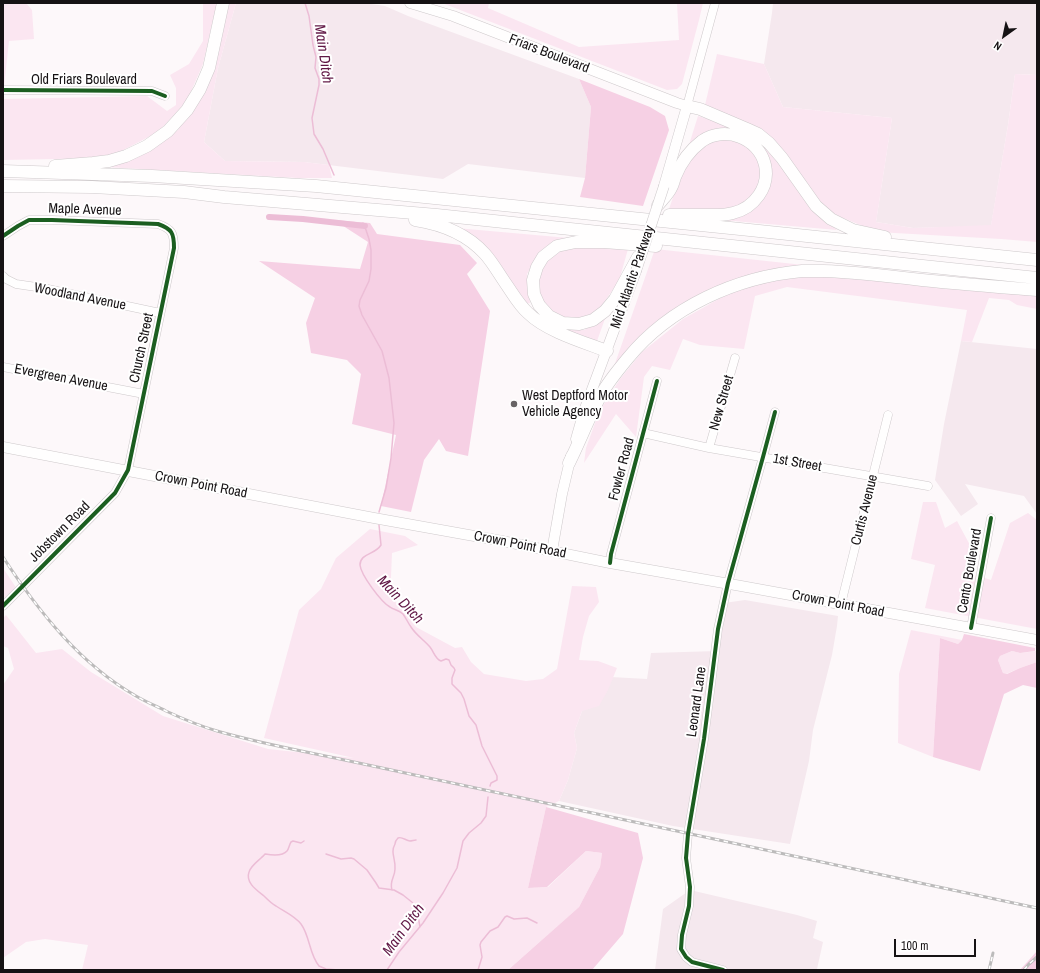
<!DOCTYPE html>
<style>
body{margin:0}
#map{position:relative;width:1040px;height:973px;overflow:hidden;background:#fdf8fa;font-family:"Archivo Narrow",sans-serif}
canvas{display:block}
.frame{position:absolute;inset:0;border:4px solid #161214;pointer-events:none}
.north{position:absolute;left:984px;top:16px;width:40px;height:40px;-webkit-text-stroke:3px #fff;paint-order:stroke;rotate:213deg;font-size:11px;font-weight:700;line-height:16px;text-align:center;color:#161214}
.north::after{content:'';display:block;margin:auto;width:14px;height:18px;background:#161214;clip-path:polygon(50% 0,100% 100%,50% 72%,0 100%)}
.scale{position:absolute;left:894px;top:939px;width:82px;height:18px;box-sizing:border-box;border:2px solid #161214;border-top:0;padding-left:5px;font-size:12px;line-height:14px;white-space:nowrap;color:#161214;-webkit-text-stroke:3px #fff;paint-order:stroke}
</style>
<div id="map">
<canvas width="1040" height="973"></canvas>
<div class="frame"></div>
<div class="north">N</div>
<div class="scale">100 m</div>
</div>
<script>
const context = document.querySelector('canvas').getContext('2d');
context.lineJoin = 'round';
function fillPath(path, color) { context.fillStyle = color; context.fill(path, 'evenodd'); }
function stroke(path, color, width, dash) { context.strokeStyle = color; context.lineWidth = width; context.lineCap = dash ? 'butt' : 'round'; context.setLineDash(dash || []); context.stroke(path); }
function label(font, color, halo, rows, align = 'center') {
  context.font = font + ' "Archivo Narrow",sans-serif'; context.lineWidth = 4; context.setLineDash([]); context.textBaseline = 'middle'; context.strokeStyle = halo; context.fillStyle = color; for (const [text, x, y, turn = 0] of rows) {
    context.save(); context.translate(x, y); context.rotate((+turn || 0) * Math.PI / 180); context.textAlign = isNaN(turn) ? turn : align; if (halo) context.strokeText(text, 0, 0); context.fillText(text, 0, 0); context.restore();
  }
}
fillPath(new Path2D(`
 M236 3H365L385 6 408 16 579 79 591 107 585 178 468 164 443 179 304 162 225 161 204 142 218 68Z
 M773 3H1037V75L1015 74 1008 125 991 226 913 228 876 222 892 118 783 107 764 64 772 13Z
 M961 341 1037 349V514L1024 496 965 484 978 504 961 516 935 480 944 424Z
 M745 600 838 616 837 626 832 655 813 730 809 761 790 844 673 826 559 801 568 780 577 748 574 733 582 711 611 677 647 679 651 653 717 651 724 603Z
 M690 890 797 915 817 921 813 938 823 942 817 969 820 970H655L663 909Z`), '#f5e8ee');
fillPath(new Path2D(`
 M3 3H26L32 10 34 39 9 41 4 87H3Z
 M203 3H217L203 64 186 103 158 132 108 158 3 160V99L147 96 167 111 176 105V88L170 75 189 64 203 41Z
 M227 3H236L218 68 204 142 225 161 304 162 329 165 332 178H298L105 167 138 157 178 130 210 78Z
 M442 3H489L488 8 579 47 679 40 677 3H703L699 20 682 84 677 89 667 90Z
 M717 54 764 64 783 107 892 118 876 222 913 228 991 225 1008 125 1015 74 1037 75V242L1001 239 877 232 836 215 819 202 790 163 765 132 705 105Z
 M698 116 726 124 753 135 777 157 825 219 837 230 722 220 760 202 765 153 730 128 706 132 688 148Z
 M729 137 749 146 762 163 759 184 750 202 726 211 711 213 669 209 681 174 692 153 712 140Z
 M456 228 569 238 538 256 527 274 530 303 525 304Z
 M575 246 628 249 619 281 600 308 583 320 558 318 546 308 537 293 536 277 546 260 558 251Z
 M655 249 813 266 717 287 681 304 644 332 611 375Z
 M818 275 1037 294V309L1017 305 1009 300 989 298 972 342 961 341 967 310 787 287 755 296 744 349 700 345 683 339 670 370 652 366 644 377 636 437 616 414 584 463 586 448 599 412 620 379 642 352 683 319 731 292 771 279Z
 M606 316 597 341 556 327 584 330Z
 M923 502H936L945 528 957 521 971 547 969 573 991 580 1010 523 1028 513 1037 520 1036 599 1037 629 925 608 935 565 911 559Z
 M370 529 405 536 418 545 392 553 391 577 392 597 416 627 455 648 462 647 471 662 484 674 526 681 543 679 557 669 572 586 596 587 599 602 589 616 583 637 579 660 598 661 617 668 608 690 599 706 582 711 574 733 577 748 568 780 559 801 546 807 528 888 548 887 586 851 602 853 600 867 579 907 508 970H82L88 945 45 939 26 942 3 958V685L14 669 8 648 3 646V618L6 615 36 653 62 649 91 672 163 716 268 749 354 758 264 738 299 610 321 589 336 558Z
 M3 568 19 592 3 609Z
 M911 630 962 640 958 644 940 638 933 757 898 743 899 674Z
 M1012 651 1020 653 1037 651V662L1020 668 1006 674 1003 673 998 660 1000 656Z`), '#fbe6f1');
fillPath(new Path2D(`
 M579 79 650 107 665 116 669 130 643 206 580 197 585 178 591 107Z
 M334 220 370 223 377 234 460 245 477 263 467 274 490 311 468 456 446 451 439 439 424 460 411 512 381 506 396 435 352 424 361 374 347 360 311 353 306 323 315 298 259 261 360 269 368 242Z
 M964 634 1035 648V651L1020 653 1012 651 1000 656 998 660 1003 673 1007 674 1020 668 1037 662V688L1023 685 1004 694 980 771 933 757 940 638 958 644 962 640Z
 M546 807 638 833 643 858 623 934 592 970H508L579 907 600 867 602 853 586 851 547 887 528 888Z
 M1037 951V970H1020Z`), '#f6d0e4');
stroke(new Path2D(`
 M305 3 309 16 313 45 316 57 315 68 319 79V85L312 118 314 134 323 149 334 175
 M363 223 365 227 369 239 371 250V269L369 281 360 300 359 306 362 315 382 351 389 378 394 423 391 458 386 488 379 512
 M379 525 381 545C375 555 360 553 360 565 361 575 381 602 390 607 394 610 399 610 403 614 406 618 408 623 411 627 416 635 424 640 430 647 434 652 435 659 441 661L446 659 449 660 451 665 454 668 455 670 452 678V684L461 693 464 699 469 716 476 725 482 746 497 776V780L491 783 490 786
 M304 841 301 843 293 841 291 842C289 845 289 849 287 851 282 857 271 855 265 854 260 860 251 865 249 872 245 883 258 891 264 896 268 900 272 904 276 906 285 912 295 916 301 924 310 936 309 954 319 966L326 969 338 970
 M326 854 341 859 351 858 354 859 367 870 376 883 379 888 394 890 403 895 413 903 417 910 420 927
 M392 890C389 881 395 877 395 869 396 859 390 853 395 844 395 842 397 839 398 838 402 836 406 841 410 841 411 841 415 840 416 840
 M387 970 399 952 423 923 443 893 457 868 463 841 469 833 481 823 486 816 488 797
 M478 970 482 957 480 945 481 942 490 931 498 927 505 917 507 916 514 919 527 918 537 923`), '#ecbdd6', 1.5);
stroke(new Path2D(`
 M269 217 303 219 365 226`), '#ecbdd6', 6);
const minor = new Path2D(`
 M3 90 152 91 165 96
 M687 106 715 3
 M3 236 18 226 29 220H52L158 224C172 229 174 233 174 248L128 470 115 493 3 606
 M3 276 6 279 16 284 43 288 160 313
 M3 367 144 394
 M643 433 709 448 928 486
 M709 448 735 358
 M610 563 611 554 657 381
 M841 604 888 415
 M971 628 991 518
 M723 970 692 962 686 957 681 949 682 935 689 906 690 887 686 858 688 834 704 739 718 629 728 583 763 457 775 412`);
const major = new Path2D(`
 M410 3 453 16 677 103 687 106 664 186
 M576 439 584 411 636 271
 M3 447 374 518 502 541 610 563 741 586 1037 640
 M552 551 562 494 571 456`);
const highway = new Path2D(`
 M687 106 700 109 747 129 758 134 769 143 782 158 816 206 831 219 853 230 885 237
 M55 166 93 163 109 161 126 156 147 146 168 131 187 110 200 89 209 68 223 3
 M3 171 152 176 316 186 740 229 1037 260
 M3 186 92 187 184 192 224 197 437 215 1037 278
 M658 205C662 200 668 194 671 188 673 185 674 180 675 177 681 162 690 150 702 141 725 125 759 138 765 165 770 187 754 208 733 213 723 216 712 215 702 215 691 215 680 215 669 215
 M415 220C441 224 467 234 485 254 493 263 499 274 506 284 513 294 519 305 528 313 546 331 583 342 607 351
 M638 257 615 299 605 311 593 320 579 324 563 323 549 316 539 305 534 294 533 280 537 267 543 257 557 246 576 242H604L656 246
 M569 463C580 441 589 417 601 395 608 382 618 370 628 358 670 307 736 277 802 271 809 271 816 271 823 271 856 272 889 276 922 280 961 284 999 287 1037 290`);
stroke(minor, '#cec9cb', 9);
stroke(major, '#cec9cb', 11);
stroke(highway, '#cec9cb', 13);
stroke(minor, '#fffefe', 8);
stroke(major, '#fffefe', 10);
stroke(highway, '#fffefe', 12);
const rail = new Path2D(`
 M3 557C38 611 80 664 136 696 146 702 156 706 166 711 183 719 200 726 217 731 262 744 308 752 354 762L1037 908
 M989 970 993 953
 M1024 970 1029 964 1037 957`);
stroke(rail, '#bcbbbb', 3);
stroke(rail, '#fff', 1.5, [4.5]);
const majorBridge = new Path2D(`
 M636 271 664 186`);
stroke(majorBridge, '#cec9cb', 11, []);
stroke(majorBridge, '#fffefe', 10);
stroke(new Path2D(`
 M3 90 152 91 165 96
 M3 236 18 226 29 220H52L158 224C172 229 174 233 174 248L128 470 115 493 3 606
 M610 563 611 554 657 381
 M971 628 991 518
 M723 970 692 962 686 957 681 949 682 935 689 906 690 887 686 858 688 834 704 739 718 629 728 583 763 457 775 412`), '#1b5e20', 4);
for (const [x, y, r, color] of [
 [514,404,4,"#676264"]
]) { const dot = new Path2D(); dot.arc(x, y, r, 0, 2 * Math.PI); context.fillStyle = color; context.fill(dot); stroke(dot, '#fff', 1.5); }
label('14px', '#161214', '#fff', [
 ["Friars Boulevard",549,54,21],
 ["Old Friars Boulevard",84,80],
 ["Maple Avenue",85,210,2],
 ["Mid Atlantic Parkway",633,277,-71],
 ["Woodland Avenue",80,297,11],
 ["Church Street",142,348,-78],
 ["Evergreen Avenue",61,378,11],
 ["New Street",722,403,-74],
 ["1st Street",797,463,10],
 ["Fowler Road",622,469,-75],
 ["Crown Point Road",201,485,11],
 ["Curtis Avenue",865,510,-76],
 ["Jobstown Road",60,532,-45],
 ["Crown Point Road",520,545,11],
 ["Cento Boulevard",970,571,-80],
 ["Crown Point Road",838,604,11],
 ["Leonard Lane",697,702,-82]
]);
label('14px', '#161214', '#fff', [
 ["West Deptford Motor",522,396],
 ["Vehicle Agency",522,412]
], 'left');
label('italic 15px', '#601745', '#fff', [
 ["Main Ditch",323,54,82],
 ["Main Ditch",400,600,47],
 ["Main Ditch",404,930,-54]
]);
</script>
